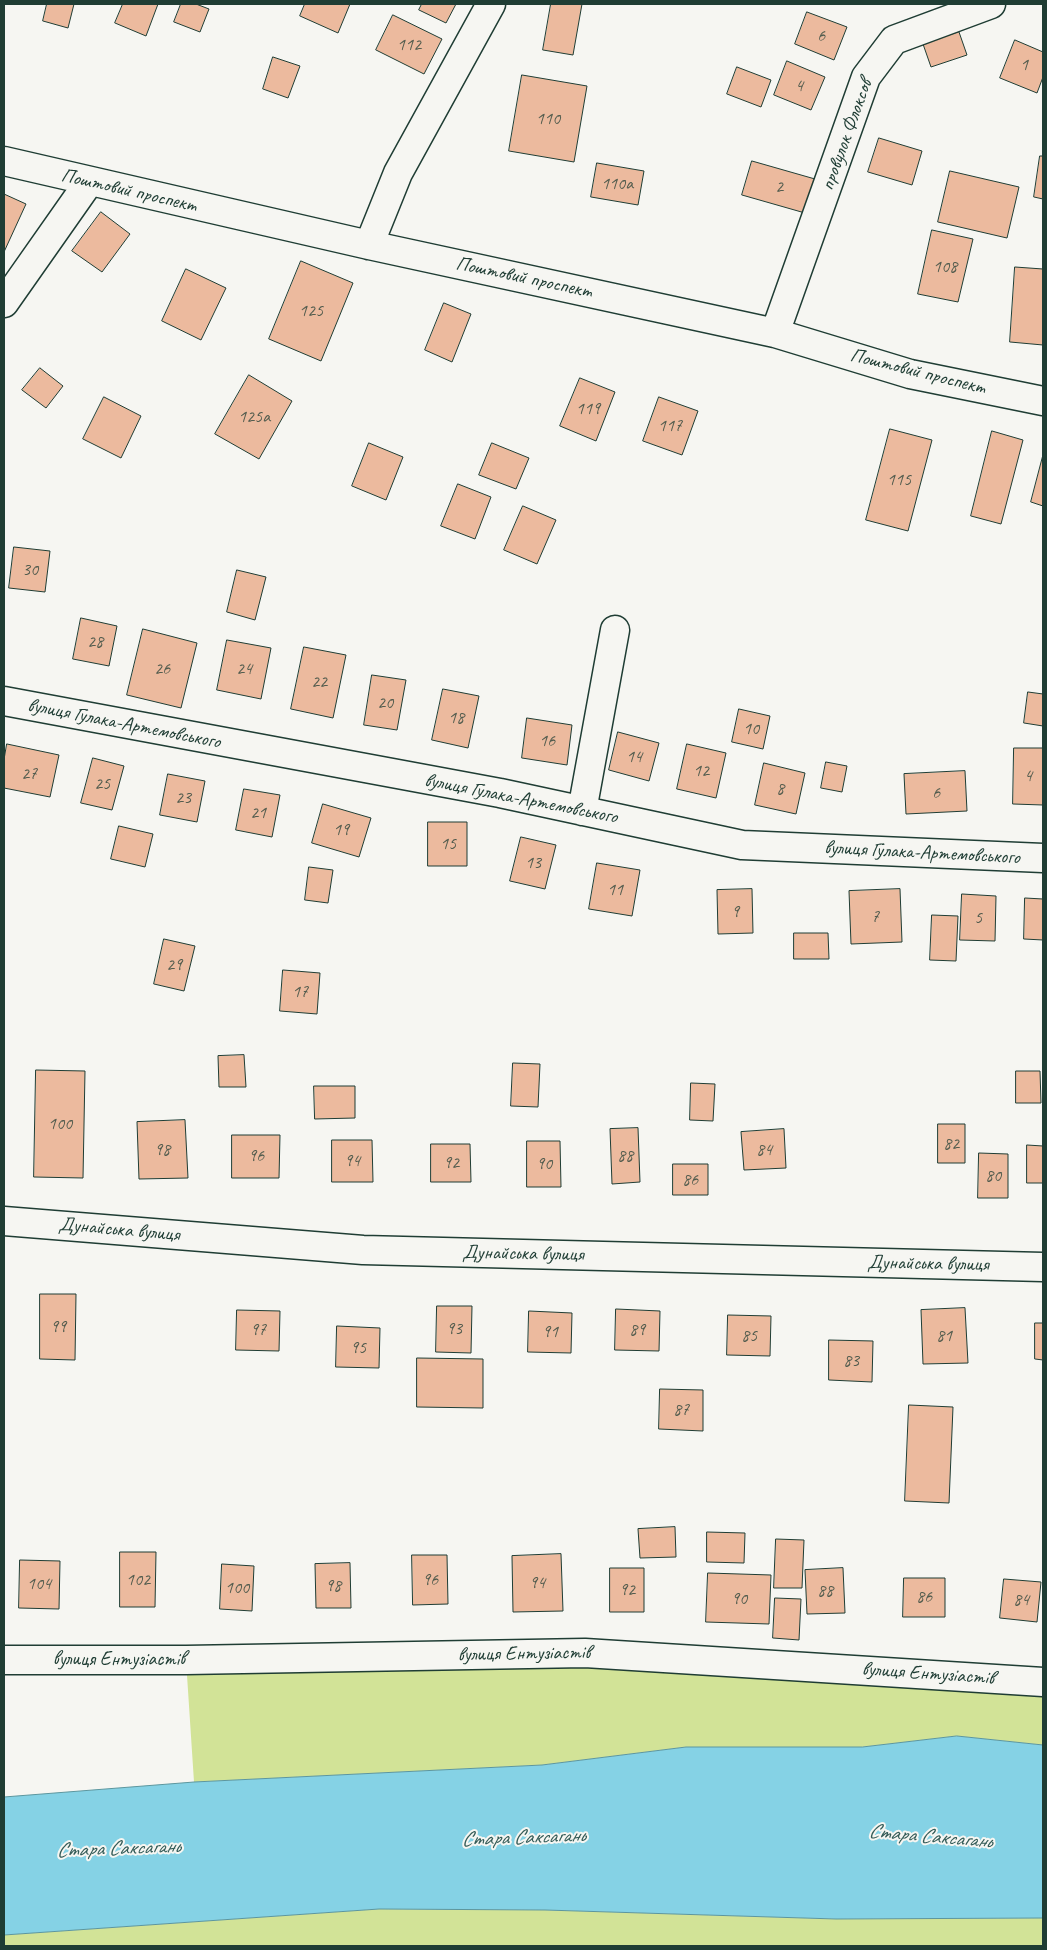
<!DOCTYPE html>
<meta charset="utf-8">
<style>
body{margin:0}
#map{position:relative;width:1047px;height:1950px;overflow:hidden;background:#f6f6f2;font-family:Caveat,sans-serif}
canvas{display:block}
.frame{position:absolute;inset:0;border:5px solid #1f3d34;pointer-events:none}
</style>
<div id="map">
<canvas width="1047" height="1950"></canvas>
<div class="frame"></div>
</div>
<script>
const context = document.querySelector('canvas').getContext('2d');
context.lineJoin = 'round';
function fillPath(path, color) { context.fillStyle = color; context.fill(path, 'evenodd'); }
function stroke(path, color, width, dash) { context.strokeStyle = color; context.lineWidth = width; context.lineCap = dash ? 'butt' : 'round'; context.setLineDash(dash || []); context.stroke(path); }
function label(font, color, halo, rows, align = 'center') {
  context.font = font + ' Caveat,sans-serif'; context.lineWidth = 4; context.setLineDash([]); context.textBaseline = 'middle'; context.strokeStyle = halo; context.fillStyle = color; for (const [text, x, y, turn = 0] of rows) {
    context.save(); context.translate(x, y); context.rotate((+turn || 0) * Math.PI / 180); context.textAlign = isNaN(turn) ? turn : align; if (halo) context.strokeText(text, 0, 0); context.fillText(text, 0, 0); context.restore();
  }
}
fillPath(new Path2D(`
 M585 1653 1043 1682V1745L957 1736 862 1747H686L542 1765 194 1782 186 1660Z
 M379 1909 545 1910 836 1919 1043 1918V1946H4V1935Z`), '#d2e397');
const water = new Path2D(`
 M957 1736 1043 1745V1918L836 1919 545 1910 379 1909 4 1935V1797L194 1782 542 1765 686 1747H862Z`);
fillPath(water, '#85d2e5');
stroke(water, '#5c969e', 1);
const building = new Path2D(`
 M47 4H74L68 28 43 21Z
 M123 4H158L146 36 115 23Z
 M181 4H196L209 9 200 32 174 22Z
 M305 4H350L338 33 300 16Z
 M422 4H456L446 23 419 10Z
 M551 4H582L573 55 543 50Z
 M807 12 847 27 834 60 795 44Z
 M393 15 442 39 424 74 376 50Z
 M959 32 967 55 931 67 923 44Z
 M1015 40 1043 52V77L1037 93 1000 78Z
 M273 57 300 66 288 98 263 89Z
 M787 61 825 77 811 110 774 95Z
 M737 67 771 80 761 107 727 94Z
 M522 75 587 86 574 162 509 151Z
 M879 138 922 151 912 185 868 172Z
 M1040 156H1043V199L1034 197Z
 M752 161 815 179 805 213 742 195Z
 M597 163 644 171 638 205 591 197Z
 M950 171 1019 187 1007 238 938 222Z
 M4 194 26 204 4 252Z
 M101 212 130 234 102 272 72 251Z
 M932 230 973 239 958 302 918 294Z
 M301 261 353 283 321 361 269 339Z
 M1015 267 1043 269V345L1010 342Z
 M186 269 226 288 201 340 162 321Z
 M444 303 471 314 452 362 425 350Z
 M40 368 63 386 46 408 22 390Z
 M249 375 292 401 259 459 215 434Z
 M580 378 615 392 596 441 560 426Z
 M104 397 141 416 121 458 83 439Z
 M659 397 698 411 682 455 643 441Z
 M890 429 932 440 908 531 866 520Z
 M992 431 1023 440 1001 524 971 516Z
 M369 443 403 457 386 500 352 486Z
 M492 443 529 458 516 489 479 475Z
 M1043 455V506L1031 502Z
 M458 484 491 497 475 539 441 526Z
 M523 506 556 520 537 564 504 550Z
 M14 547 50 551 45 592 9 588Z
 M237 570 266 577 255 620 227 612Z
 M81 618 117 626 109 666 73 659Z
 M143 629 197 643 181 708 127 695Z
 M227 640 271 648 261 699 217 690Z
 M304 647 346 655 333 718 291 709Z
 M372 675 406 680 397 730 364 725Z
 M443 689 479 696 468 748 432 740Z
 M1028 692 1043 694V726L1024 723Z
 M739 709 770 716 763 749 732 742Z
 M527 718 572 725 567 765 522 758Z
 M618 732 659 743 649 781 609 770Z
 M7 744 59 755 50 797 4 788V760Z
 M687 744 726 753 716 798 677 789Z
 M1014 748H1043V805L1013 804Z
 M93 758 124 766 112 810 81 803Z
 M826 762 847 766 842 792 821 788Z
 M764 763 805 773 796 814 755 805Z
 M965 771 967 811 906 814 904 774Z
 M168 774 205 781 197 822 160 815Z
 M244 789 280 795 272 837 236 830Z
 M323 804 371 818 359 857 312 843Z
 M428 822H467V866H428Z
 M119 826 153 834 145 867 111 859Z
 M521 837 556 845 545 889 510 881Z
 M597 863 640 870 632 916 589 909Z
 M309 867 333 870 328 903 305 900Z
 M752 889 753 933 718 934 717 890Z
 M900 889 902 942 851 944 849 891Z
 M962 894 996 896 995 941 960 940Z
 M1025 898 1043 899V940L1024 939Z
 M932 915 958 916 956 961 930 960Z
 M794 933H828L829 959H794Z
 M164 939 195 946 184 991 154 984Z
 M283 970 320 973 317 1014 280 1011Z
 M244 1055 246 1087H219L218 1056Z
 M513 1063 540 1064 538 1107 511 1106Z
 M36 1070 85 1071 83 1178 34 1177Z
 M1016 1071H1040L1041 1103H1016Z
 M691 1083 715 1084 713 1121 690 1120Z
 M314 1086H355V1118L315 1119Z
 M185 1120 188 1178 139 1179 137 1122Z
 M938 1124H965V1163H938Z
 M638 1128 640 1182 612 1184 610 1129Z
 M784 1129 786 1168 744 1170 741 1132Z
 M232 1135H280L279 1178H232Z
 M332 1140H372L373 1182H332Z
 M527 1141H560L561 1187H527Z
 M431 1144H470L471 1182H431Z
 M1027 1145 1043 1146V1183H1027Z
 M979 1153 1008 1154V1198H978Z
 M673 1164H708V1195H673Z
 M40 1294H76L75 1360 40 1359Z
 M437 1306H472L471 1353 436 1352Z
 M965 1308 968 1363 923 1364 921 1310Z
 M616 1309 660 1311 659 1351 615 1350Z
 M237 1310 280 1311 279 1351 236 1350Z
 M529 1311 572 1313 571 1353 528 1352Z
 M728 1315 771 1316 770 1356 727 1355Z
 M1035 1323H1043V1360L1035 1359Z
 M337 1326 380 1328 379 1368 336 1367Z
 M829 1340 873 1341 872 1382 829 1380Z
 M417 1358 483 1359V1408L417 1407Z
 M660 1389 703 1390V1431L659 1429Z
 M909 1405 953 1407 949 1503 905 1501Z
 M675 1527 676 1557 640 1558 638 1529Z
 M707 1532 745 1533 744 1563 707 1562Z
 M776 1539 804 1540 802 1588H774Z
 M120 1552H156L155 1607H120Z
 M561 1554 563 1611 513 1612 512 1556Z
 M412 1555H447L448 1604 413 1605Z
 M20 1560 60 1561 59 1609 19 1608Z
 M350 1563 351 1608H316L315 1564Z
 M222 1564 254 1566 252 1611 220 1609Z
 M610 1568H644V1612H610Z
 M843 1568 845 1613 807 1614 805 1570Z
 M708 1573 771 1575 769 1624 706 1622Z
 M904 1578H945V1617H903Z
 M1004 1579 1041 1582 1037 1622 1000 1618Z
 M775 1598 801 1599 799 1640 773 1638Z`);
fillPath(building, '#ecba9e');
stroke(building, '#1f3d34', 1);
const minor = new Path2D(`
 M4 161 369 245 775 333 910 374 1043 401
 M369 245 398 173 491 4
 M4 303 89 182
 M775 333 866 77 894 40 991 4
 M4 701 500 793 742 845 1043 858
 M582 811 615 630
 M4 1221 363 1250 1043 1267
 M4 1660H186L585 1653 1043 1682`);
stroke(minor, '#1f3d34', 31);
stroke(minor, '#f6f6f2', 28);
label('18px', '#525c4e', null, [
 ["6",821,36],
 ["112",409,45],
 ["1",1024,65],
 ["4",799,86],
 ["110",548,119],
 ["110а",617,184],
 ["2",779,187],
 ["108",945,267],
 ["125",311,311],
 ["119",588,409],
 ["125а",254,417],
 ["117",670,426],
 ["115",899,480],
 ["30",30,570],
 ["28",95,642],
 ["26",162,669],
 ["24",244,669],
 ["22",319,682],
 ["20",385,703],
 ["18",456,718],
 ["10",751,729],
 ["16",547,741],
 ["14",634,757],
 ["12",701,771],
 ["27",29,774],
 ["4",1028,776],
 ["25",102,784],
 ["8",780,789],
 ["6",936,793],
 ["23",183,798],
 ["21",258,813],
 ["19",341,830],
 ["15",448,844],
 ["13",533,863],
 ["11",615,890],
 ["9",735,912],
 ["7",875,917],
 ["5",978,918],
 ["29",174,965],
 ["17",300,992],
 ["100",60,1124],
 ["82",951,1144],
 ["98",162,1150],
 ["84",764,1150],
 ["96",256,1156],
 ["88",625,1156],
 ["94",352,1161],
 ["92",451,1163],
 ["90",544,1164],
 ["80",993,1176],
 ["86",690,1180],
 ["99",58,1327],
 ["93",454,1329],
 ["97",258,1330],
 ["89",637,1330],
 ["91",550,1332],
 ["85",749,1336],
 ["81",944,1336],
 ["95",358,1348],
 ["83",851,1361],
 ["87",681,1410],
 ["102",138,1580],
 ["96",430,1580],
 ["94",537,1583],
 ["104",39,1584],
 ["98",333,1586],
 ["100",237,1588],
 ["92",627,1590],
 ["88",825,1591],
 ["86",924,1597],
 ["90",739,1599],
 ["84",1021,1600]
]);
label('20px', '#1f3d34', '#f6f6f2', [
 ["провулок Флоксов",847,135,-70],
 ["Поштовий проспект",129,191,13],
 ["Поштовий проспект",524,278,12],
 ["Поштовий проспект",918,372,14],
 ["вулиця Гулака-Артемовського",124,724,11],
 ["вулиця Гулака-Артемовського",521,799,11],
 ["вулиця Гулака-Артемовського",922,853,3],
 ["Дунайська вулиця",119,1230,5],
 ["Дунайська вулиця",523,1254,1],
 ["Дунайська вулиця",928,1264,1],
 ["вулиця Ентузіастів",524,1654,-1],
 ["вулиця Ентузіастів",119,1660],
 ["вулиця Ентузіастів",928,1674,4]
]);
label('italic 21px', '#335b57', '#f6f6f2', [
 ["Стара Саксагань",930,1837,5],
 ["Стара Саксагань",523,1838,-2],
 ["Стара Саксагань",118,1849,-2]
]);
</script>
